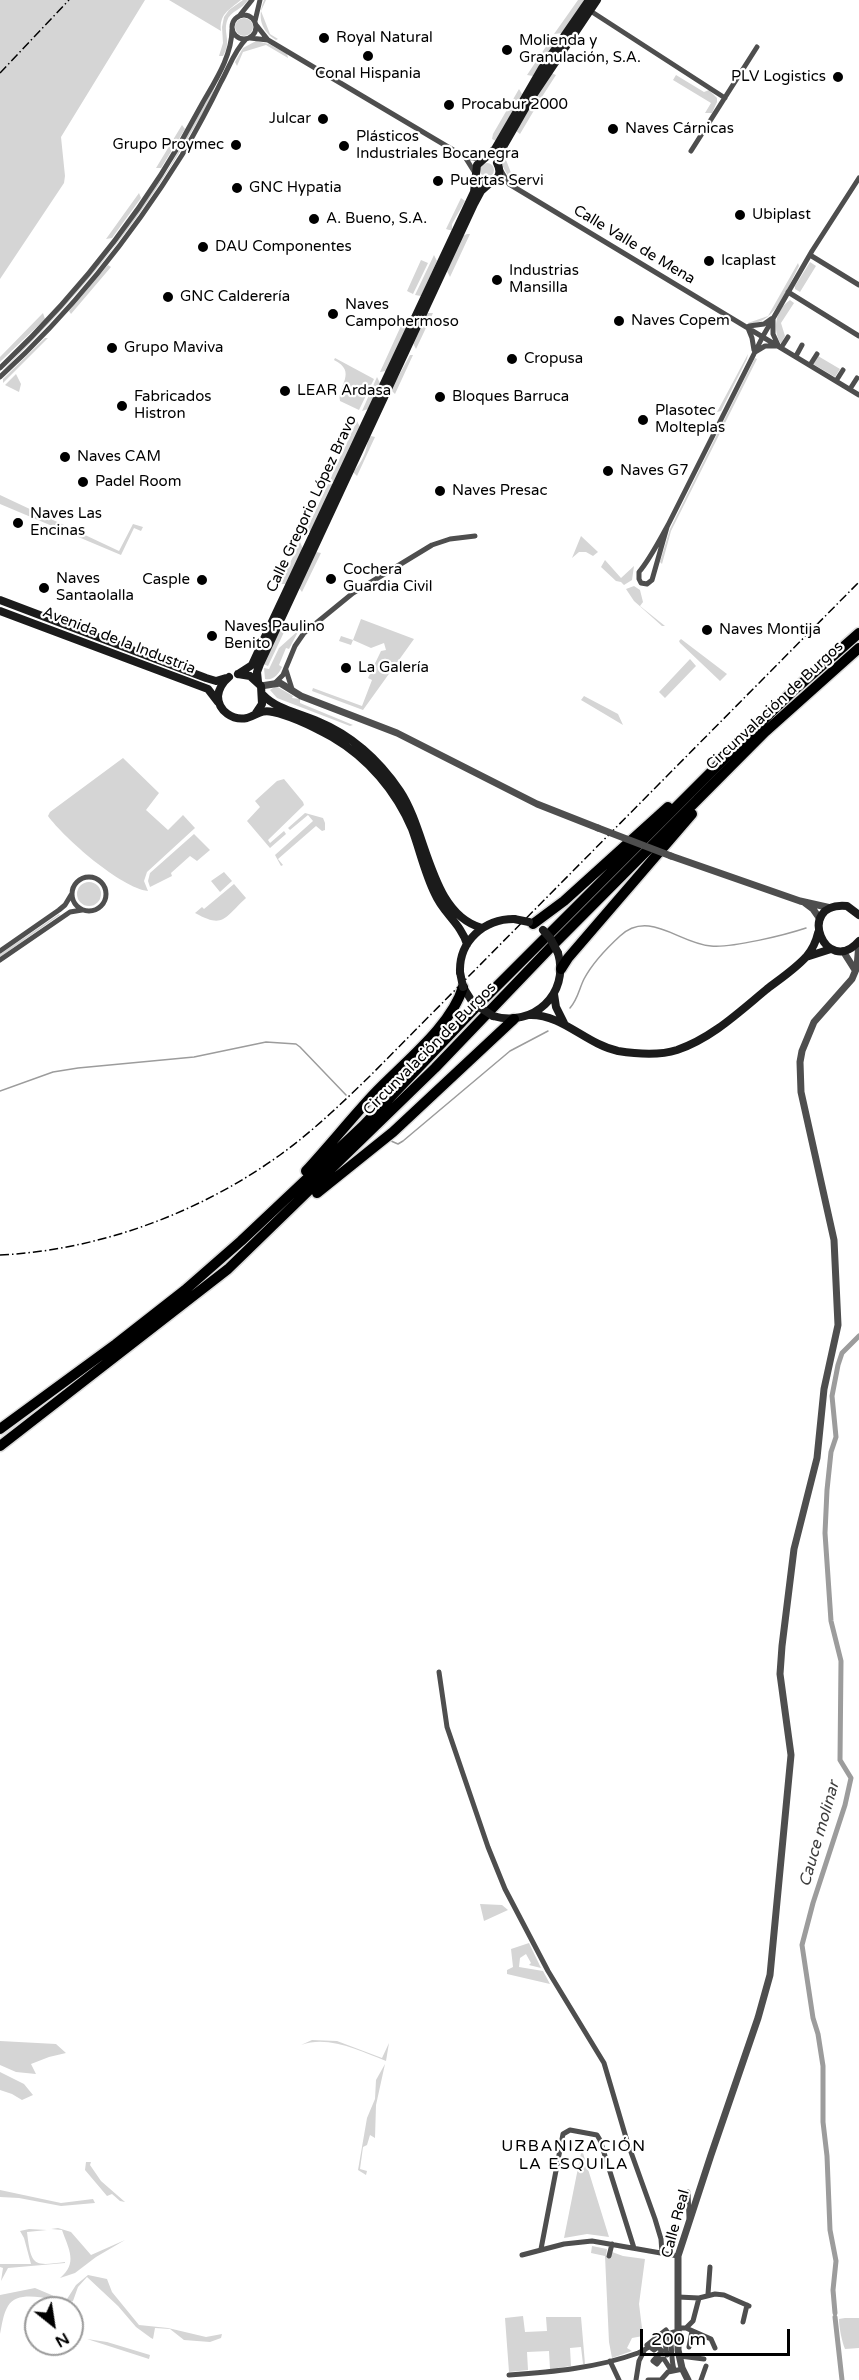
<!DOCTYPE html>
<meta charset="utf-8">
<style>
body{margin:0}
#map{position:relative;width:859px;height:2380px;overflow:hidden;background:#fff;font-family:"Varela Round",sans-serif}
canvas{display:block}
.north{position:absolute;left:24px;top:2296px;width:60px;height:60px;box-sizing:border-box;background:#fff;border:2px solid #999;border-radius:50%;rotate:150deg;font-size:16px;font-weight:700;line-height:24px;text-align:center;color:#000}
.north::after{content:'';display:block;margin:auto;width:21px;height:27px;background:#000;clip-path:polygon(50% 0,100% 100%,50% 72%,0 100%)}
.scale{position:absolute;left:640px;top:2329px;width:150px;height:27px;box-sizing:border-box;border:3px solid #000;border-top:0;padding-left:8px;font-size:18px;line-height:21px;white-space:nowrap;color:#000;-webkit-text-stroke:4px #fff;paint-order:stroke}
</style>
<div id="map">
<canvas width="859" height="2380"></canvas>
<div class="north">N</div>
<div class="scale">200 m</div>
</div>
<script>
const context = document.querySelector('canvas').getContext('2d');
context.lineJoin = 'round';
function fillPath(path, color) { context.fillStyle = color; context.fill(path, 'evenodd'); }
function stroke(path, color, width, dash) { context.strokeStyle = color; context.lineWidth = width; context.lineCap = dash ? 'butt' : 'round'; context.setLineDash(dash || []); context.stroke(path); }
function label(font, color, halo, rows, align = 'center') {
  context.font = font + ' "Varela Round",sans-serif'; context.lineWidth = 4.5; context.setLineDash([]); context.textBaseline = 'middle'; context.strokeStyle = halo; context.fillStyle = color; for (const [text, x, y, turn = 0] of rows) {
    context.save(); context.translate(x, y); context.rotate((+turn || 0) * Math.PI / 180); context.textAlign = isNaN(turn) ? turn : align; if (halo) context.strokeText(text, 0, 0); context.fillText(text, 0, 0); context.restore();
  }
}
fillPath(new Path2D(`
 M0 0H145L61 137 65 176 64 183 0 279Z
 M169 0H241C229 10 219 14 221 31Z
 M243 0H248C243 9 230 11 227 21 223 34 232 41 223 56H219L223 43 222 27 224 17 229 10Z
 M264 0H266L261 11 270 34 278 39 276 40C261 31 257 17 264 0Z
 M578 0H585L562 33 554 34Z
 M235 27a9 9 0 1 1 18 0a9 9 0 1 1-18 0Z
 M551 39 554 44 552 47 533 76 527 75Z
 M256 41 269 44 287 54 288 58 266 45 243 52 237 66 235 62 243 48Z
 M551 73 556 75 538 103 535 99Z
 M676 75 704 92 709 90 717 98V102L712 113H705L711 103 673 80Z
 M215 86C211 103 197 122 188 138 137 226 73 303 0 373L69 300 113 248 169 168Z
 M519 89 522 94 496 141 492 139 493 134Z
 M531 106 536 107 520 134 516 131Z
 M182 125 185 129 161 168H156Z
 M506 150 510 152 506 160 513 178 511 181 502 165Z
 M480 170a7 7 0 1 1 14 0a7 7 0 1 1-14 0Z
 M139 193 141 198 112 238 106 239Z
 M461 198 465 201 452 224V230H449L446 229Z
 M467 234H470L450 277 447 271 463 236Z
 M434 255 437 261 421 296 415 295Z
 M421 260 428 263 413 294 407 291Z
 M810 262 816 266 800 292 795 289V286Z
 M798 263 799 266C788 286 774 327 748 323L768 316Z
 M108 265 111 267 71 314 69 311Z
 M790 300 794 303 781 323 785 336 781 344C772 330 775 310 790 300Z
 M43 313 45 319 0 362V357Z
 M427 313H433L416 349 413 343Z
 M405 317 409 322 386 371 380 372Z
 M45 338H48L3 383V379Z
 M748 354 747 359 721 411 717 412Z
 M410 355H413L395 394 391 390Z
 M818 356 840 369 835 377 813 364Z
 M335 358 374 379 359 410 340 401C337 386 358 372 334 360Z
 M755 358 757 359 671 531 662 564 660 562 670 529Z
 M16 374 21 384 19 392 5 385Z
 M377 377 380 383 368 409 362 411Z
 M357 421 360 427 310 533 304 536Z
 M371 436 375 437 357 476 353 472C362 462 367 452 368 438Z
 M0 495 119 551 133 524 143 527 141 531 134 528 121 555 0 504Z
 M581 536 598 552 593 556 586 552H579L572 558Z
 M300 542 303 549 286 584H280Z
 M316 552 321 553 302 592 299 588Z
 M605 560 621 578 634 566 632 580 624 585 621 582 616 581 601 567Z
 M634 586 640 590 643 602 640 606 665 626H662L634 601 626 589Z
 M361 619 414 639 363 710 312 691 313 688 362 706 372 680 368 678 381 651 386 650 384 643 371 648 353 640 351 645 339 641 341 636 353 640Z
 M281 626 286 628 268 666 263 664Z
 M299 630 289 649 286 648 279 665 282 667C279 674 273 681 265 679L264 668 269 669 279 648Z
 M681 639 727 674 720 681 680 643 679 641Z
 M690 659 696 666 665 698 659 692Z
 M276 686 293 696 292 698 300 699V703L353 725 350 726 277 698 270 690Z
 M584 696 618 714 623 725 581 700Z
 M123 758 159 793 146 810 168 830 183 815 195 828 147 872 144 881 148 891C121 888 64 838 48 816L50 812Z
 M284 779 303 802 304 805 268 840 270 843 284 831 286 834 270 848 247 821 260 807 255 801 277 781Z
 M305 813 323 818 325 823V830L322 831 316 826 278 859 283 865 281 866 275 855 313 821 308 815 290 830 288 828Z
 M194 834 210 850 197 861 190 856 171 873 172 876 150 887 148 881 150 873Z
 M224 872 232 881 220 892 211 881Z
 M77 894a12 12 0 1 1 24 0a12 12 0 1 1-24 0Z
 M234 884 246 898C224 918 224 929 195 913L202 907 204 909Z
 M59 914 60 915 0 957V954Z
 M480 1904 502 1905 508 1910 484 1921Z
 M529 1943 541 1968 529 1965 531 1963 526 1954 520 1958 519 1967 543 1971 550 1984 507 1974V1970L513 1967 511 1949Z
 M312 2040 337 2041 382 2058 389 2043 386 2061C360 2051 329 2035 301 2045Z
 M0 2041 56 2044 66 2053 49 2057 31 2064 36 2074 16 2072 0 2065Z
 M385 2064 376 2105 375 2138 370 2135 367 2145 363 2147 360 2169 367 2171 366 2175 358 2170 367 2118 375 2099 376 2080Z
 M0 2072 24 2084 33 2095 22 2100 12 2094 0 2090Z
 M581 2153H583L609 2237 587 2234 564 2238Z
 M86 2162H91L90 2165 101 2181 125 2202 120 2201 112 2194 107 2196 85 2170Z
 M0 2190 61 2203 93 2199 95 2203 61 2206 19 2198 0 2197Z
 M58 2228 71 2232 91 2255 125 2240 96 2257 75 2273 60 2278C78 2263 69 2250 62 2230L51 2229Z
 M29 2229 47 2230 27 2232C31 2267 34 2266 65 2262V2263L8 2268 1 2281 3 2268 0 2267V2264H31L24 2238 20 2231Z
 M592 2246 607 2249 606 2256H610L612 2252 623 2256 645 2259 639 2304 643 2336 632 2338 627 2348 632 2351 612 2358 609 2342 605 2256 591 2253Z
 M88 2275 107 2279 112 2292 139 2325 168 2328 206 2337 222 2334 221 2338 210 2342 184 2340 170 2329 155 2328 153 2339 151 2338 136 2327 118 2306 87 2277 78 2287 73 2301C57 2303 19 2287 8 2306 3 2314 2 2325 0 2334V2295L35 2288 61 2299H67L76 2285Z
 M523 2316 525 2332 547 2331 546 2317H581L585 2364H583L581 2347 570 2348 571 2366 550 2369 549 2351 527 2352 528 2370 509 2372 505 2318Z
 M845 2318H859V2348L845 2349C842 2342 839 2327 839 2319Z
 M87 2339 107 2342 150 2355 149 2359Z`), '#d5d5d5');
stroke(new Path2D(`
 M570 1008C578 999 579 989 584 979 592 964 608 947 620 936 649 909 680 944 711 946 732 948 785 935 806 928
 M0 1091 53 1072 78 1068 194 1057 266 1042 296 1044 300 1047 346 1095
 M391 1141 398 1144 403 1141 510 1051 548 1031`), '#9c9c9c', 1.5);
stroke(new Path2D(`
 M835 2313 833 2290 836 2261 830 2230 827 2156 823 2122V2066L818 2034 813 2018 802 1945 813 1903 845 1805 851 1778 840 1760 841 1661 831 1621 825 1533 827 1490 831 1452 836 1437 832 1396 838 1365 842 1353 859 1336
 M835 2317 842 2380`), '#9c9c9c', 5);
const motorway = new Path2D(`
 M533 924 564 901 668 807
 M561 969 568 958 692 814
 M306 1171C329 1146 350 1120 373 1095 402 1064 451 1027 463 987
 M317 1193 393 1132 514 1019
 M0 1429 116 1344 185 1290 241 1241 363 1126 479 1004 744 739 792 692 859 633
 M0 1446 228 1269 435 1068 551 947 765 732 859 648`);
stroke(motorway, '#dbdbdb', 13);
stroke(new Path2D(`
 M589 10 725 98
 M232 27a12 12 0 1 1 24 0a12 12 0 1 1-24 0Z
 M240 15 252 0
 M255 21 260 0
 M257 26 268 40 465 157 475 173
 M250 38 268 40
 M691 151 757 47
 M465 157 483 159
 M500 169 509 184 859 395
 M810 255 859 285
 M788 292 859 336
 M773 319V334L778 345
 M749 326 764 324 771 319
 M748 328 752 338 754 350
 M781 348 788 337
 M755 352 765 346H777
 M796 356 802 345
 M810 365 817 354
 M0 368C81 291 150 203 202 104 215 81 232 56 232 29
 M0 377C71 312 131 237 182 155 196 131 209 107 221 82 229 68 234 51 246 39
 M836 381 843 370
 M850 389 857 378
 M667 527 652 580 647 584 641 583 639 579V572C650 559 659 541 668 525L763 336 812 251 859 178
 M286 670 292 689
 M276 682 283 675 295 646 304 633 353 593 432 545 450 539 475 536
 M72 894a17 17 0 1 1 34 0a17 17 0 1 1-34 0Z
 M0 951 59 910 65 905 71 895
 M0 960 70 912 82 910
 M439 1672 447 1727 488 1847 505 1889 548 1971 604 2063 627 2141 655 2219 661 2239 662 2253
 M688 2192 689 2218
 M541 2249 563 2134 570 2130 597 2135 600 2140 634 2248
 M522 2255 564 2244 592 2241 678 2256
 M609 2256 612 2244
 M708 2294 710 2267
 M678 2297 699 2298 715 2294 724 2295 749 2306
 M743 2322 747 2305
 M679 2328H686L693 2321 699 2298
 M686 2328 711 2339 715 2348
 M666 2330C674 2340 670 2358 674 2369L671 2370 664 2359H661L657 2364 653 2361 662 2351 658 2347 654 2350 647 2345Z
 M664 2336 667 2355
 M689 2347 692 2331
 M680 2356 704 2359
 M610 2361 619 2380
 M509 2375C552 2372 597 2368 638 2353 653 2347 662 2333 679 2331
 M636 2380 639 2361 644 2351
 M648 2380H661
 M661 2380 668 2372 683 2369
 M701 2380 706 2366`), '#4e4e4e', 5);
stroke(new Path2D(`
 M261 686 280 683 301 696 397 733 537 804 598 828
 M671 856 800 901 831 908
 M805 903 813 909 820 919
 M843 951 855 970
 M688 2380 682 2368 678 2350V2256L711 2155 758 2018 770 1975 791 1755 780 1674 782 1646 794 1549 817 1458 824 1389 838 1325 834 1240 801 1092 800 1062 802 1051 814 1022 852 979 857 967 859 943`), '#4e4e4e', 7);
stroke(new Path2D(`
 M498 165 503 147 530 100 597 0
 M485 182C497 183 503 174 497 163
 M0 600 206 678 216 681 226 678
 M0 611 208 689 218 702
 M238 674 252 665 263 641 474 192 477 165 495 149 542 68 589 0
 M238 674 250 676 261 686 262 704 256 713
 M229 677C223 682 219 688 218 696 218 711 233 721 247 718 257 715 261 709 273 712 293 716 314 727 332 737 368 758 396 791 412 829 420 851 425 874 435 894 443 913 461 924 467 944
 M258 682 257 672 260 664 474 204 481 191 490 183
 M263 695C276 709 299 713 317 721 351 735 379 760 400 791 428 833 430 914 482 928
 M859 915 847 906C794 901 826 979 859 941
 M806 957 831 949
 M460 972C459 941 484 919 514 919
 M463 987 473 1003
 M554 994 556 1007 564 1023
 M531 1015C563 1015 586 1044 618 1051 637 1054 658 1056 677 1050 712 1038 739 1012 767 989 780 979 795 969 806 957 812 950 816 942 818 933
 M493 1016C533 1028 570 994 558 953`), '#1b1b1b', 8);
stroke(motorway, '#000', 10);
stroke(new Path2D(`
 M0 73 69 0
 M0 1255C100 1250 199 1213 280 1155 313 1131 341 1104 370 1076L859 582`), '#000', 1.5, [9, 3, 1.5, 3]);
stroke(new Path2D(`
 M598 828 671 856`), '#4e4e4e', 7);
stroke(new Path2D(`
 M514 919 529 922
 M543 930 550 938 558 953
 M460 972 463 987
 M473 1003 493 1016`), '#1b1b1b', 8);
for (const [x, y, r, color] of [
 [324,38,6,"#000"],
 [507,50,6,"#000"],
 [368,56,6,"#000"],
 [838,77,6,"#000"],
 [449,105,6,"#000"],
 [323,119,6,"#000"],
 [613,129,6,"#000"],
 [236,145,6,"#000"],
 [344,146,6,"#000"],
 [438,181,6,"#000"],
 [237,188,6,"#000"],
 [740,215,6,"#000"],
 [314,219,6,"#000"],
 [203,247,6,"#000"],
 [709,261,6,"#000"],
 [497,280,6,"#000"],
 [168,297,6,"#000"],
 [333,314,6,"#000"],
 [619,321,6,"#000"],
 [112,348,6,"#000"],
 [512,359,6,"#000"],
 [285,391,6,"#000"],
 [440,397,6,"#000"],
 [122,406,6,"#000"],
 [643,420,6,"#000"],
 [65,457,6,"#000"],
 [608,471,6,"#000"],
 [83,482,6,"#000"],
 [440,491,6,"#000"],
 [18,523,6,"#000"],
 [331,579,6,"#000"],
 [202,580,6,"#000"],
 [44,588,6,"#000"],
 [707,630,6,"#000"],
 [212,636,6,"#000"],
 [346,668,6,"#000"]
]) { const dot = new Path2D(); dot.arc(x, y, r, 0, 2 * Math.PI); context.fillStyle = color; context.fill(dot); stroke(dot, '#fff', 2); }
label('15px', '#000', '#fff', [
 ["Royal Natural",336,38],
 ["Molienda y",519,41],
 ["Granulación, S.A.",519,58],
 ["Conal Hispania",368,74,"center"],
 ["PLV Logistics",826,77,"right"],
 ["Procabur 2000",461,105],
 ["Julcar",311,119,"right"],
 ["Naves Cárnicas",625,129],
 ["Plásticos",356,137],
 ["Industriales Bocanegra",356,154],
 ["Grupo Proymec",224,145,"right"],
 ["Puertas Servi",450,181],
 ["GNC Hypatia",249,188],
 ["Ubiplast",752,215],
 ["A. Bueno, S.A.",326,219],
 ["DAU Componentes",215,247],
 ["Icaplast",721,261],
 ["Industrias",509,271],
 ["Mansilla",509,288],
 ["GNC Calderería",180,297],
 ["Naves",345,305],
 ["Campohermoso",345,322],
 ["Naves Copem",631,321],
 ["Grupo Maviva",124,348],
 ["Cropusa",524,359],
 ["LEAR Ardasa",297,391],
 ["Fabricados",134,397],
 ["Histron",134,414],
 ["Bloques Barruca",452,397],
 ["Plasotec",655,411],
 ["Molteplas",655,428],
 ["Naves CAM",77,457],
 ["Naves G7",620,471],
 ["Padel Room",95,482],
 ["Naves Presac",452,491],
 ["Naves Las",30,514],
 ["Encinas",30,531],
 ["Cochera",343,570],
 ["Guardia Civil",343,587],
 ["Naves",56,579],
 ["Santaolalla",56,596],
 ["Casple",190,580,"right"],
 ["Naves Paulino",224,627],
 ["Benito",224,644],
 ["Naves Montija",719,630],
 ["La Galería",358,668]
], 'left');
label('15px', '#000', '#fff', [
 ["Calle Valle de Mena",634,245,31],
 ["Calle Gregorio López Bravo",312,504,-65],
 ["Avenida de la Industria",119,641,21],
 ["Circunvalación de Burgos",775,706,-43],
 ["Circunvalación de Burgos",430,1049,-45],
 ["Calle Real",676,2224,-75]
]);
label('italic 16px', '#3d3d3d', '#fff', [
 ["Cauce molinar",820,1834,-74]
]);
context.letterSpacing = '1.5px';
label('16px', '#000', '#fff', [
 ["URBANIZACIÓN",574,2147],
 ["LA ESQUILA",574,2165]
]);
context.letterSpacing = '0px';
</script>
